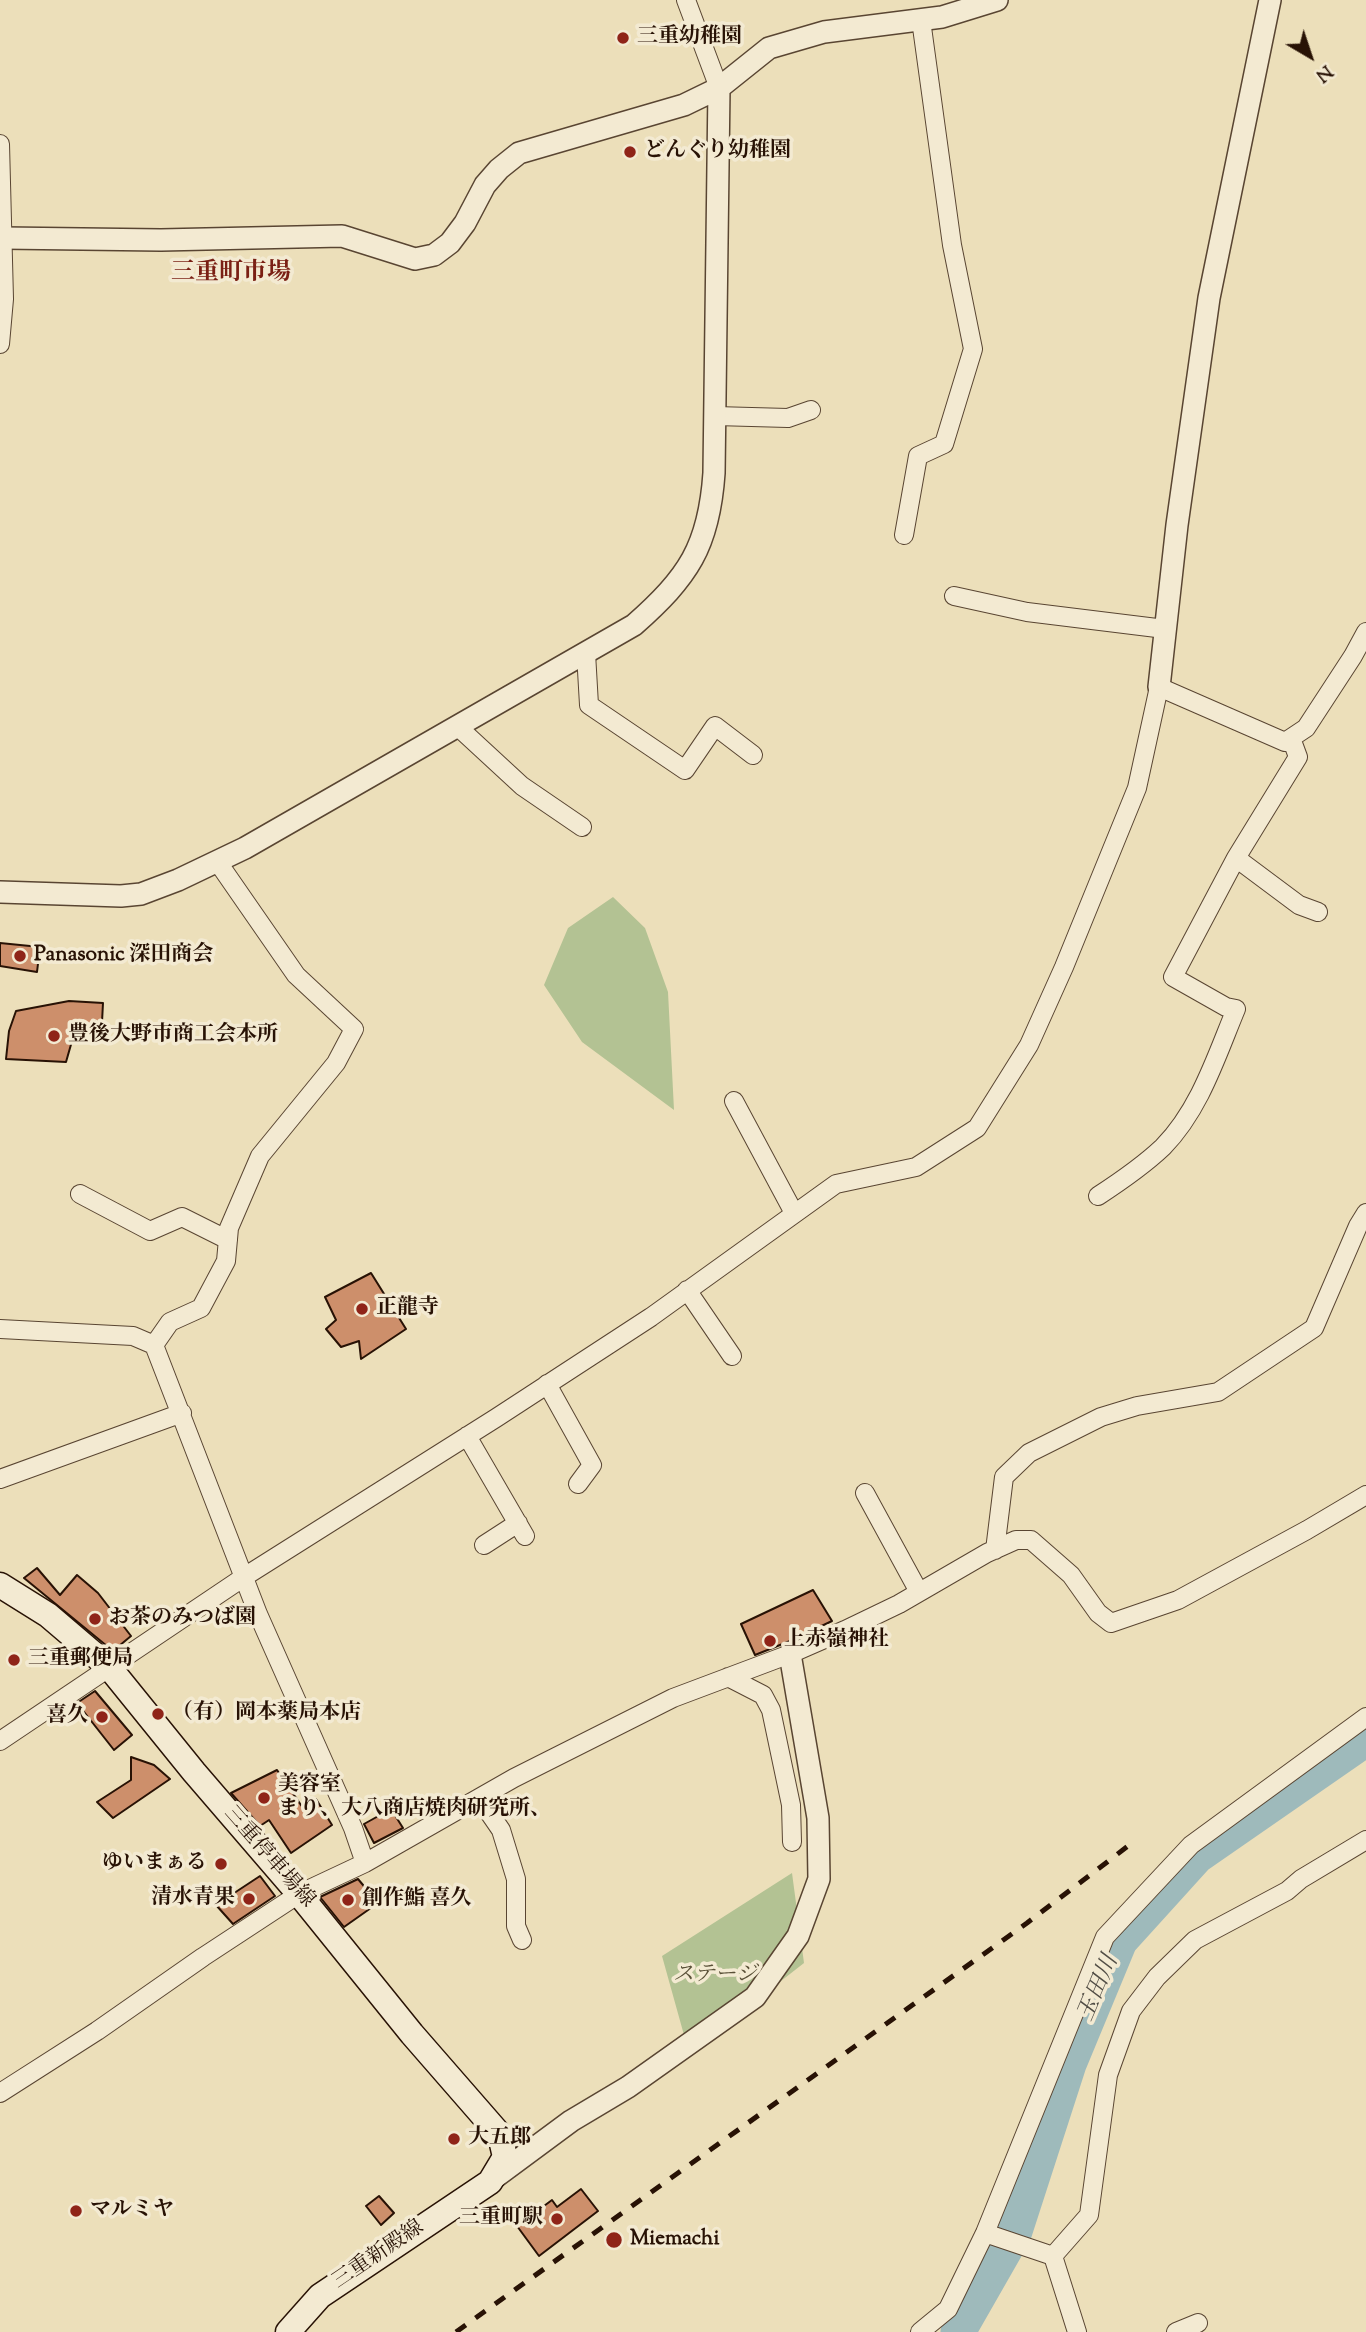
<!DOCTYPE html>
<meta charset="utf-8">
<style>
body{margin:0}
#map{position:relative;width:1366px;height:2332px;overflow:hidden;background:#ecdfba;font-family:"Sorts Mill Goudy",serif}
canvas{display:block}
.north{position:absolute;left:1275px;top:21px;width:70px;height:70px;-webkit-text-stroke:5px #f3ead2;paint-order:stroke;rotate:141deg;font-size:19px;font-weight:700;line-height:28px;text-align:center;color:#281205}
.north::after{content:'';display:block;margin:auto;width:24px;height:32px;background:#281205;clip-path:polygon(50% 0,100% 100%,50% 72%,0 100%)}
</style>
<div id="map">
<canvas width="1366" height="2332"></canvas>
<div class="north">N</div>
</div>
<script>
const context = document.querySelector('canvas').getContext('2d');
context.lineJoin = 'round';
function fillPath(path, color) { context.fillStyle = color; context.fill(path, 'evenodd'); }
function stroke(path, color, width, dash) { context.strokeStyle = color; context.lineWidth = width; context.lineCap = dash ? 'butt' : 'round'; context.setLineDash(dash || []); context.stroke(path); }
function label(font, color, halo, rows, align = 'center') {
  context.font = font + ' "Sorts Mill Goudy","Noto Serif JP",serif'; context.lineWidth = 7; context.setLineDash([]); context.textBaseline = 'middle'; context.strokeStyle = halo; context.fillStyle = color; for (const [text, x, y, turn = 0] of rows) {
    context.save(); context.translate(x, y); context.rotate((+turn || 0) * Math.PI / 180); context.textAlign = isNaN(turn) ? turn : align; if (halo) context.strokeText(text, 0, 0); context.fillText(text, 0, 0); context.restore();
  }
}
fillPath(new Path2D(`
 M613 897 645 928 668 992 674 1110 582 1042 544 985 568 928Z
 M792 1873 804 1963 689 2053 662 1956Z`), '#b3c293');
stroke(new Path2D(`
 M958 2332 1014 2234 1069 2064 1120 1941 1197 1856 1366 1739`), '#9ebabb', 35);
const building = new Path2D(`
 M0 943 40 947 37 972 0 966Z
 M69 1001 103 1003 101 1041H72L66 1062 6 1059 9 1031 16 1011Z
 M371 1273 406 1329 361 1359 359 1341 341 1347 326 1329 336 1320 325 1297Z
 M37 1568 60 1595 77 1575 98 1593 131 1636 113 1651 24 1578Z
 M813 1590 832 1621 790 1641 755 1655 741 1624Z
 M95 1691 132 1735 114 1750 77 1703Z
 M131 1757 154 1765 170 1779 113 1818 97 1802 131 1780Z
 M277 1770 303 1808 316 1799 332 1825 291 1853 269 1820 260 1826 231 1793Z
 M391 1809 403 1828 374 1843 364 1824Z
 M260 1876 275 1896 233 1924 216 1905Z
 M358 1879 378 1903 344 1927 320 1897Z
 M581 2189 598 2211 539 2256 517 2226 552 2200 557 2207Z
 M379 2196 394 2213 381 2225 366 2206Z`);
fillPath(building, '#cd8f6b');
stroke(building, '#281205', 2);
const minor = new Path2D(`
 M686 0 719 88
 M0 144 4 299 0 344
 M715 416 788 418 811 410
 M904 535 918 456 944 444 973 349 952 245 921 20
 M954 596 1027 612 1165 629
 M586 653 589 705 685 770 715 726 753 755
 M457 726 522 786 582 827
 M1236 858 1299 905 1318 912
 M734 1101 794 1213
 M80 1194 150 1231 182 1217 228 1240
 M1098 1196C1121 1181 1143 1166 1163 1147 1200 1109 1216 1057 1236 1009L1226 1007 1173 977 1236 858 1298 757 1291 738
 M687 1290 732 1356
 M0 1329 133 1336 154 1345 258 1614 353 1828 365 1863
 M154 1345 170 1322 201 1308 226 1261 229 1228 260 1156 336 1063 354 1029 296 975 217 861
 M547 1384 592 1465 578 1484
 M467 1436 525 1536
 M0 1479 182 1413
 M865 1493 919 1592
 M484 1545 518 1523
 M995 1550 1004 1477 1029 1453 1101 1417 1137 1406 1218 1392 1314 1328 1358 1226 1366 1213
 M728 1677 763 1695 771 1710 791 1805 792 1842
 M0 1741 244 1577 496 1418 651 1317 836 1184 916 1167 977 1128 1029 1045 1064 967 1137 788 1159 687 1285 742 1306 728 1353 656 1366 632
 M479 1798 501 1830 516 1879V1926L522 1940
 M0 2093 97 2031 203 1957 299 1894 365 1863 514 1778 673 1698 790 1654 845 1630 899 1604 987 1553 1016 1540H1031L1071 1575 1098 1613 1111 1623 1178 1600 1307 1530 1366 1495
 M985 2233 1053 2256 1077 2332
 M1053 2256 1089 2215 1108 2075 1131 2011 1157 1977 1195 1940 1287 1891 1301 1879 1366 1840
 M920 2332 948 2309 985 2233 1105 1937 1191 1845 1366 1717
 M1176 2332 1198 2323`);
const tertiary = new Path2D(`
 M3 238 161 240 342 236 415 259 434 255 450 243 465 223 485 185 499 169 519 153 684 105 719 88 769 48 824 32 942 17 997 0
 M1159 687 1177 525 1209 298 1270 0
 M0 892 121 896 141 894 178 880 245 848 634 625C688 577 709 547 714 473L719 88
 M494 2178 571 2121 628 2087 755 1997 798 1936 819 1879 818 1818 790 1654`);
const secondary = new Path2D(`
 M0 1585 48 1615 109 1667 194 1772 299 1894 412 2034 500 2135 505 2157 490 2182 320 2296 288 2332`);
stroke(minor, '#594532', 20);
stroke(tertiary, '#594532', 24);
stroke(secondary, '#281205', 27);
stroke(minor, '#f3ead2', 18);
stroke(tertiary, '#f3ead2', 21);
stroke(secondary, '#f3ead2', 24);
stroke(new Path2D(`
 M456 2332 1027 1923 1132 1843`), '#281205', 5, [12, 12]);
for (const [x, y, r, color] of [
 [623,38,7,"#8f2418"],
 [630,152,7,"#8f2418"],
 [20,956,7,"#8f2418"],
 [54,1036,7,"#8f2418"],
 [362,1309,7,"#8f2418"],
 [95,1619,7,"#8f2418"],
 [770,1641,7,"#8f2418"],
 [14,1660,7,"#8f2418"],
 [158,1714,7,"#8f2418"],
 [102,1717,7,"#8f2418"],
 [264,1798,7,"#8f2418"],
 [221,1864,7,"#8f2418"],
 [249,1899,7,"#8f2418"],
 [348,1900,7,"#8f2418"],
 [454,2139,7,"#8f2418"],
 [76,2211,7,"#8f2418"],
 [557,2219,7,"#8f2418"],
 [614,2240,9,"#8f2418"]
]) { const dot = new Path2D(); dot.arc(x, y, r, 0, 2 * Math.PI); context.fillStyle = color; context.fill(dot); stroke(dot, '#f3ead2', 2.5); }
label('bold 21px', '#281205', '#f3ead2', [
 ["三重幼稚園",637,38],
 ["どんぐり幼稚園",644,152],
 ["Panasonic 深田商会",34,956],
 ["豊後大野市商工会本所",68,1036],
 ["正龍寺",376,1309],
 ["お茶のみつば園",109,1619],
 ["上赤嶺神社",784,1641],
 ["三重郵便局",28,1660],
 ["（有）岡本薬局本店",172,1714],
 ["喜久",88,1717,"right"],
 ["美容室",278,1786],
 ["まり、大八商店焼肉研究所、",278,1810],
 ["ゆいまぁる",207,1864,"right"],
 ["清水青果",235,1899,"right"],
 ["創作鮨 喜久",362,1900],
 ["大五郎",468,2139],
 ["マルミヤ",90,2211],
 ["三重町駅",543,2219,"right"],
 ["Miemachi",630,2240]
], 'left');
label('21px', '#281205', '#f3ead2', [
 ["三重停車場線",268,1858,49],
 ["三重新殿線",379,2256,-34]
]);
label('italic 21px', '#595037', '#f3ead2', [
 ["ステージ",715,1976]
]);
label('italic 23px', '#514d45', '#f3ead2', [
 ["玉田川",1100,1989,-67]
]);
label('bold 24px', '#7a1f14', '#f3ead2', [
 ["三重町市場",231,275]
]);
</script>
